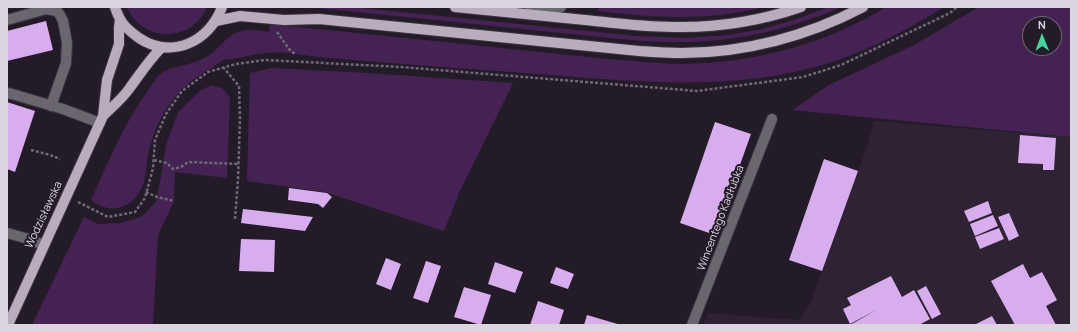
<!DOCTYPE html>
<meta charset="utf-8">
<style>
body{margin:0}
#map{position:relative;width:1078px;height:332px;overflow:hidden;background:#241b29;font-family:Manrope,sans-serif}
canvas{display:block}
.frame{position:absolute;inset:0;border:8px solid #dbd5df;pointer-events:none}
.north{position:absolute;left:1022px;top:16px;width:40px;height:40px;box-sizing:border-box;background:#241b29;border:1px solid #6d6572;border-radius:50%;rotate:359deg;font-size:11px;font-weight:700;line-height:16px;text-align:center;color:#dbd5df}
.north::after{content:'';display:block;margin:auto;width:14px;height:18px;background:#47d49e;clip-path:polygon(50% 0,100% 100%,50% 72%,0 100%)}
</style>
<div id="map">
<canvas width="1078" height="332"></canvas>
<div class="frame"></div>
<div class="north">N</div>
</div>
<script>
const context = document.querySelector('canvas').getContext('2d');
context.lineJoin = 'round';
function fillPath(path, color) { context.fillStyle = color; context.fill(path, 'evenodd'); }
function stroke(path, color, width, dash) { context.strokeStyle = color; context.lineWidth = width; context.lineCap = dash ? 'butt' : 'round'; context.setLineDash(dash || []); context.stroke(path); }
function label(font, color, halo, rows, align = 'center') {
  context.font = font + ' Manrope,sans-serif'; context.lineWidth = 4; context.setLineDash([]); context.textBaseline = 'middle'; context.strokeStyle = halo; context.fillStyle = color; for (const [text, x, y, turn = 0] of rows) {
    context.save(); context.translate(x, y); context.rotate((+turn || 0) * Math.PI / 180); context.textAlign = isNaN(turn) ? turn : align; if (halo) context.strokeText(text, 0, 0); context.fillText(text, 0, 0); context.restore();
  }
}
fillPath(new Path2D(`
 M874 121 1071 137V325H703L707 313 800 320 810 304 866 149Z`), '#2f2235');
fillPath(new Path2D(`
 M127 7H207C193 43 141 43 127 7Z
 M308 7H351L637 36 686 38 729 35 762 29 794 20 829 7H841C786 31 732 43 672 42 652 42 631 40 611 38Z
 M600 7H764C737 14 708 17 679 17 652 17 624 14 597 11Z
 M886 7H944C908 29 872 49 832 62 728 96 618 79 511 72 466 69 421 65 377 62 348 59 319 58 290 53 278 51 264 53 252 55 246 56 239 58 233 59 226 60 231 58 224 60 219 62 216 65 212 68 181 84 163 107 152 140 151 144 149 149 148 154 146 166 147 180 140 191 130 210 108 214 91 200 108 163 124 123 149 89 153 84 156 77 162 73 169 68 177 67 185 65 193 63 201 60 208 56 216 51 221 44 228 38 240 27 255 30 269 32L270 24 617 60C639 61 661 64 683 64 754 63 826 44 886 7Z
 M979 7H1071V137L792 110 829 85 914 45ZM1030 24H1054V48H1030Z
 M272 68 368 73 513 83 459 193 444 231 325 192 247 181 250 73Z
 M212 85 222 88 230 98 227 178 175 172 174 201 158 235 153 325H32L84 217 98 224 121 223 141 217 156 202 162 171 166 145 178 112 201 90Z`), '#442354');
fillPath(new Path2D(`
 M46 21 53 50 7 61V31Z
 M7 102 35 111 15 172 7 169Z
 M715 122 751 134 715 235 680 223Z
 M1020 135 1056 138 1054 170H1043V164L1018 163Z
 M824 159 858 171 822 271 789 260Z
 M289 188 327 193 332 197 323 208 318 204 288 200Z
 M988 201 992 213 969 222 964 211Z
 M243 209 313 217 305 231 241 223Z
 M1009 213 1019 236 1009 241 998 217Z
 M993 215 998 226 975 236 970 224Z
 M999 228 1004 239 980 249 975 237Z
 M241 239 275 240 274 272 239 271Z
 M386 258 401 264 391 290 376 284Z
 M426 261 441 266 428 303 413 298Z
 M495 262 523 272 515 293 488 284Z
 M1023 264 1030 278 1042 272 1057 300 1046 306 1056 325H1015L991 281Z
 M556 267 574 274 568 289 550 283Z
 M891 276 902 297 914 290 930 319 919 325H850L878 309 850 324 843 309 851 305 847 298Z
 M926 286 941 314 932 319 917 291Z
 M464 287 491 295 481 325 454 317Z
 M538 301 564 310 559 325H530Z
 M587 315 621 325H584Z
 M992 316 997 325H974Z`), '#d7aded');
const minor = new Path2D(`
 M527 13 561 7
 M7 20 46 9 57 11 60 15 63 21 67 43 66 63 51 106
 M7 93 12 94 63 109 100 123
 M7 233 25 238 44 245
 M692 325 772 119`);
const major = new Path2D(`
 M115 7C116 11 118 15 120 19 124 27 132 33 139 38 172 60 210 41 222 7
 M455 7C498 11 542 16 585 20 614 23 643 27 673 27 716 28 760 21 801 7
 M216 21 240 16 284 20 319 19 639 51C653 52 667 53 682 53 745 53 808 36 863 7
 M103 116C112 107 122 99 129 89 140 74 149 60 162 47
 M8 325 103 116 107 80 119 44V27L120 19`);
stroke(minor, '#3e3542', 12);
stroke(major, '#3e3542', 12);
stroke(new Path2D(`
 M277 32 289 49 296 55
 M223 67 239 86 240 119 238 180 235 219
 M31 150 50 155 60 159
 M154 160 167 163 173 169 181 167 188 162 239 164
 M146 192 157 197 174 201
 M78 202 108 217 135 212 145 198 153 168 155 140 166 114 182 91 208 72 236 64 265 60 401 67 697 91 803 77 841 65 950 13 957 7`), '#6f6774', 2.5, [3, 2]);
stroke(minor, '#6a666d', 10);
stroke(major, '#b7adbd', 10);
label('11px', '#dbd5df', '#241b29', [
 ["Wodzisławska",44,215,-65],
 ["Wincentego Kadłubka",721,218,-69]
]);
</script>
